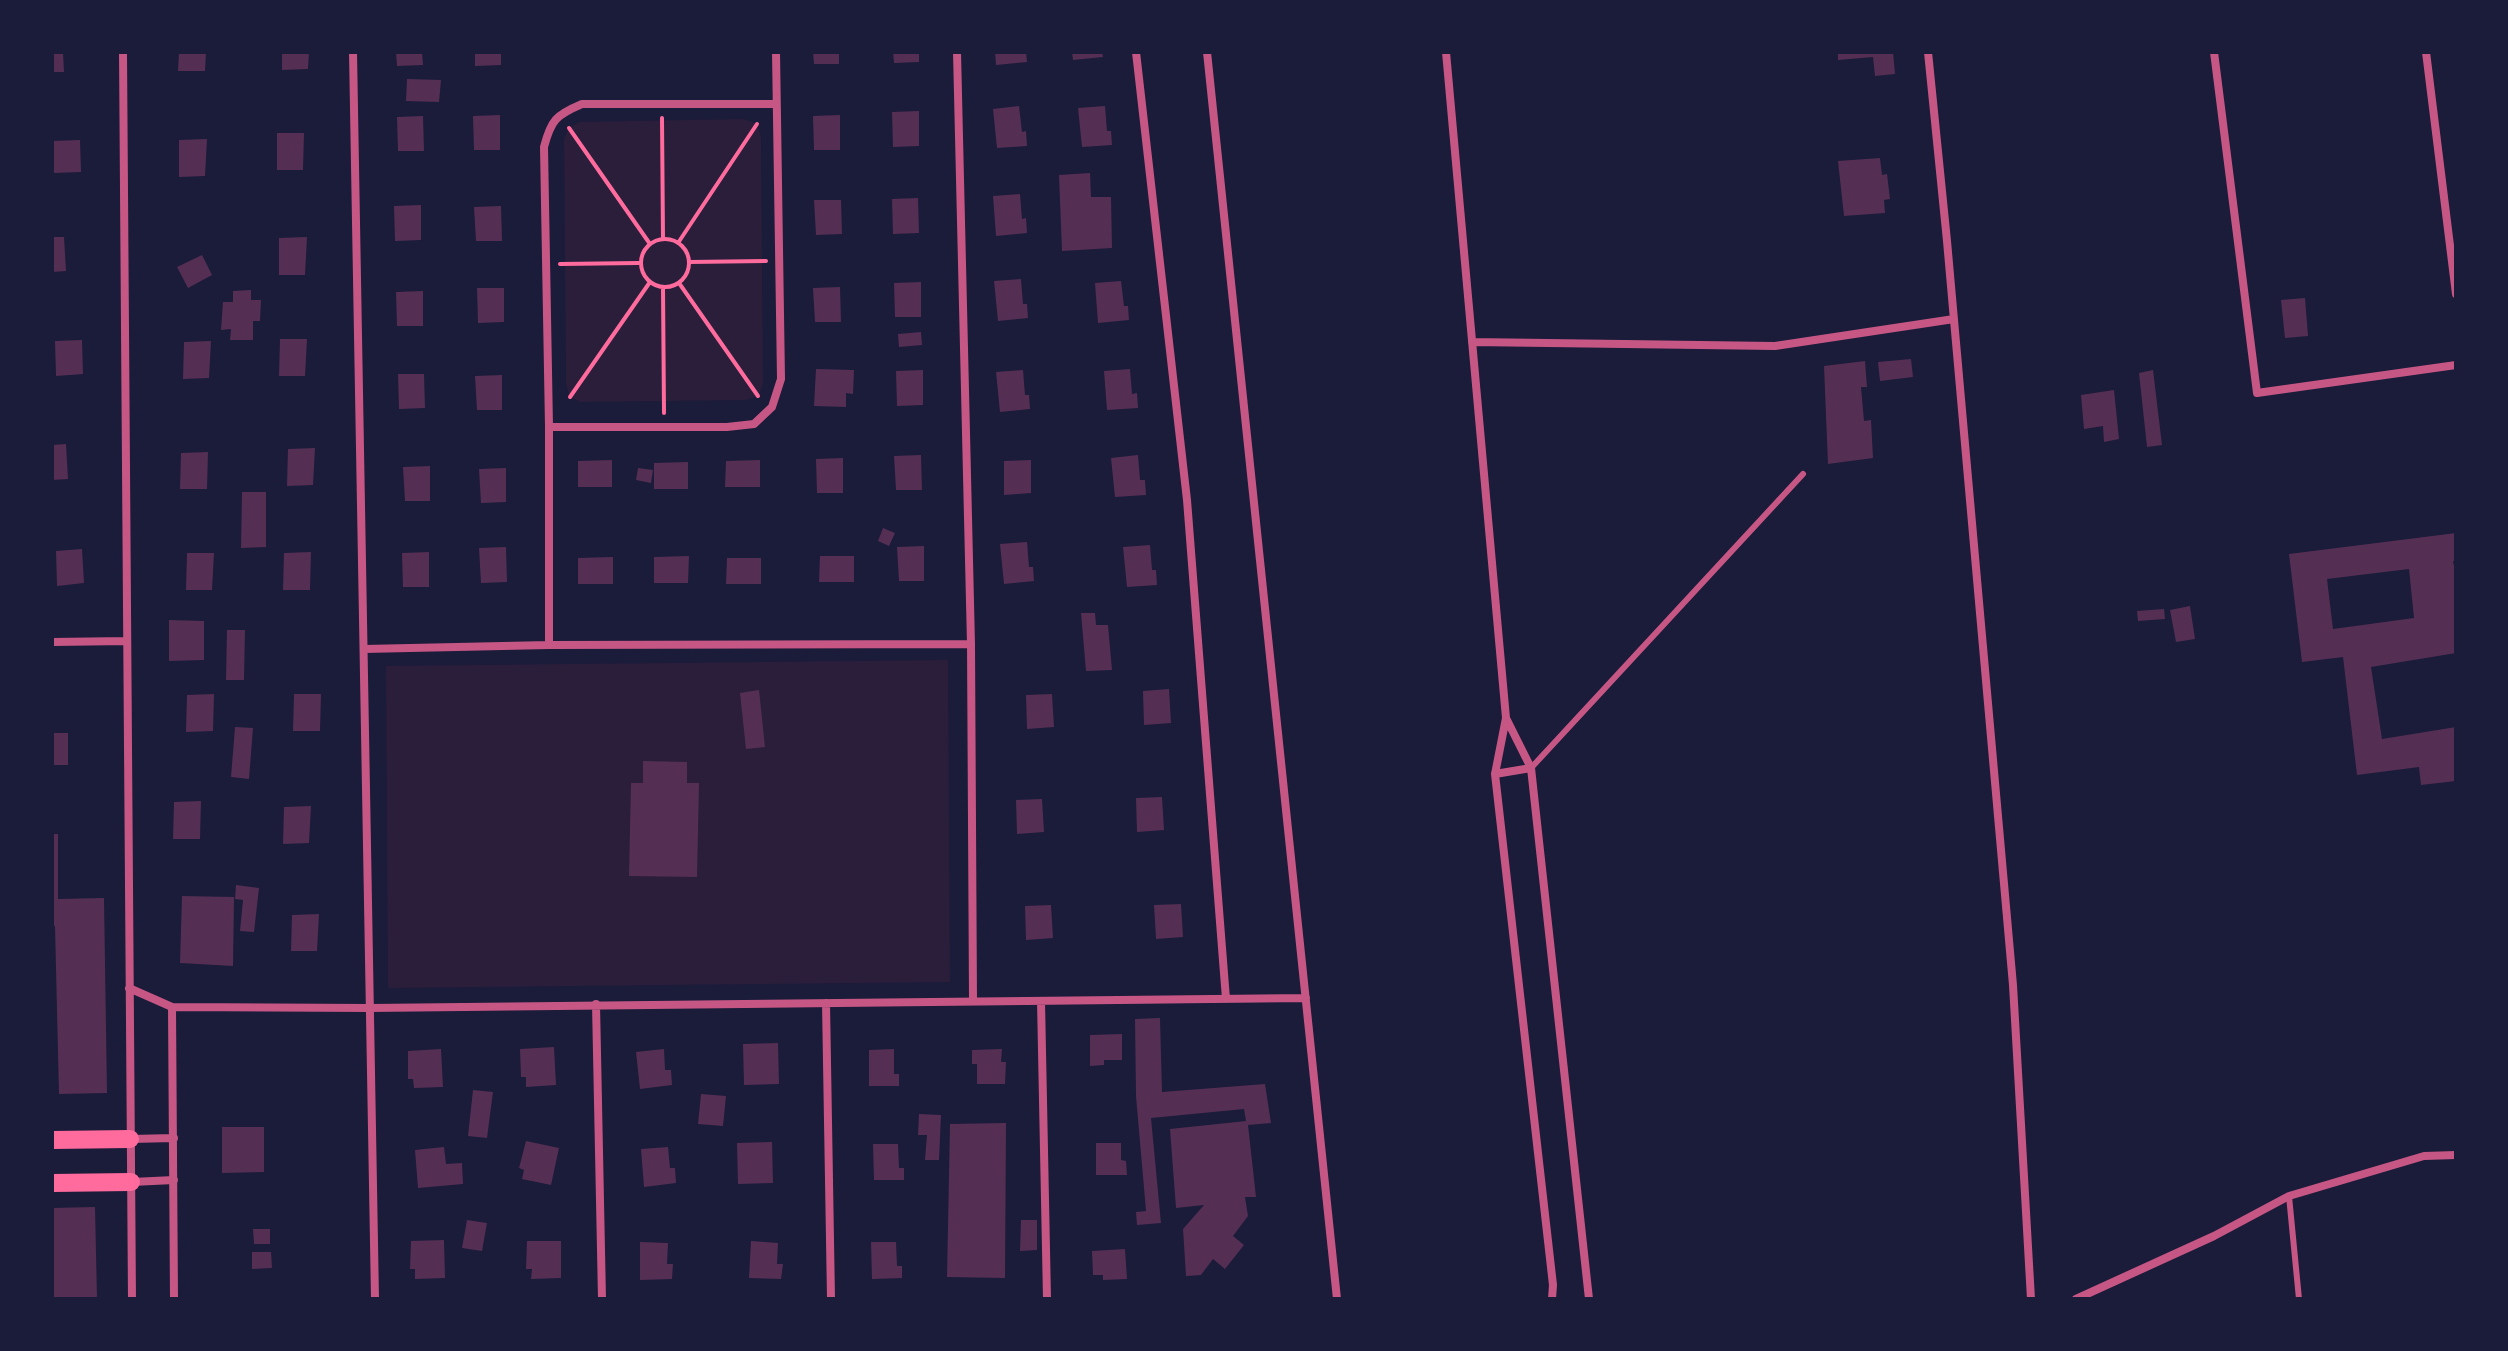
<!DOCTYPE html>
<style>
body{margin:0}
#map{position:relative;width:2508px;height:1351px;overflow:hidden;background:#1b1b3a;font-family:Montserrat,sans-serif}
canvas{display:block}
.frame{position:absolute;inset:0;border:54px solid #1b1b3a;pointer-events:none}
</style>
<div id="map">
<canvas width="2508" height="1351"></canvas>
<div class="frame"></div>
</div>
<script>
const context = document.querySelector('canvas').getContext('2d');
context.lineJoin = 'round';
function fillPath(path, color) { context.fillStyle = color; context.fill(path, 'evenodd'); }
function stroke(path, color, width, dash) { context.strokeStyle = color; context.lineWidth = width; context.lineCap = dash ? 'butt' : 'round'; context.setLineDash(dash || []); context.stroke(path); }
fillPath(new Path2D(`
 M744 119 757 124 761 136 763 384 758 396 746 400 581 402 570 397 566 384 564 139 569 128 579 122Z
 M948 660 950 982 388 988 386 666Z`), '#2a1e3b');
fillPath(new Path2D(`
 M52 52H63L64 72H52Z
 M179 52H206L205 71H178Z
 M282 52H309L308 69 282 70Z
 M396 52H422L423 65 397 66Z
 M475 52H501V65L475 66Z
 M813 52H839V64H814Z
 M893 52H919V62L894 63Z
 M995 52H1026L1027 62 996 65Z
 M1072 52H1102L1103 57 1073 60Z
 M1838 52H1893L1895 74 1875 76 1873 57 1838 60Z
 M407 79 441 80 439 102 406 101Z
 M1019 106 1022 132 1026 131 1027 146 997 148 993 109Z
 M1105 106 1107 131H1111L1112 145 1082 147 1078 108Z
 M919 111V146L893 147 892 112Z
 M500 115V150H474L473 116Z
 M840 115V150H814L813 116Z
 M423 116 424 151H398L397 117Z
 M277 133H304L303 170H277Z
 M207 139 205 176 179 177V140Z
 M80 140 81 172 52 173V141Z
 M1880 158 1882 175 1887 174 1890 199 1884 200 1885 213 1844 216 1838 161Z
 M1090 173 1091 197H1111L1112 248 1062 251 1059 175Z
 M1020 194 1022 219 1026 218 1027 233 996 236 993 196Z
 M918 198 919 233 893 234 892 199Z
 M814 200H841L842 234 816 235Z
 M421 205V240L395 241 394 206Z
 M501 206 502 241H476L474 207Z
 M52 237H64L66 271 52 272Z
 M307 237 305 275H279V238Z
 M202 255 212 275 188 288 177 267Z
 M1021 279 1023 304H1027L1028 318 998 321 994 281Z
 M1121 281 1124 306H1128L1129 320 1098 323 1095 283Z
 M921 282V317H895L894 283Z
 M840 287 841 322H815L813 288Z
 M477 288H504V322L478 323Z
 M251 290V300H261L260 321H253V340H230L231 329 221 330 223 302H233V291Z
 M423 291V326H397L396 292Z
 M2305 298 2308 336 2285 338 2281 300Z
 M921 332 922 345 899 347 898 334Z
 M280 339H307L305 376H279Z
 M82 340 83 374 56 376 55 341Z
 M211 341 209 378 183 379 184 342Z
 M1911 359 1913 377 1880 381 1878 362Z
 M1865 361 1867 387H1861L1864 421 1871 420 1873 458 1828 464 1824 366Z
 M816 369 854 370 853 394 846 393V407L814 406Z
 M1130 369 1132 394 1137 393 1138 408 1107 410 1104 371Z
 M923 370V405L897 406 896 371Z
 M1023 370 1025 395H1029L1030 409 1000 412 996 372Z
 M2153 370 2162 445 2147 447 2139 373Z
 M398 374H424L425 408 399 409Z
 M502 375V410H477L475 376Z
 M2114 390 2119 439 2104 442 2103 426 2084 429 2081 395Z
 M66 444 68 479 52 480V445Z
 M315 448 313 485 287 486 288 449Z
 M208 452 207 489H180L181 453Z
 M921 455 922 490H896L894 456Z
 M1138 455 1140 480H1145L1146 495 1115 497 1111 458Z
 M843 458V493H817L816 459Z
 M612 460V487H578V461Z
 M760 460V487H725L726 461Z
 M1031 460V493L1004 495V461Z
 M688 462V489H654V463Z
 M430 466V501H405L403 467Z
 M506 468V502L481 503 479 469Z
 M638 468 653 470 651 483 636 480Z
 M242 492H266V547L241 548Z
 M883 528 895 533 889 546 878 541Z
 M2456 533V561H2453L2456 577V653L2371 667 2382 739 2456 727V781L2421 785 2419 767 2357 775 2343 657 2302 662 2289 554ZM2409 569 2414 618 2333 629 2327 579Z
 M1027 542 1029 567H1033L1034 581 1004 584 1000 544Z
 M1150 545 1152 570H1156L1157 585 1127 587 1123 547Z
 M924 546V581H899L897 547Z
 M506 547 507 582 481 583 479 548Z
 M82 549 84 583 57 586 56 551Z
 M311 552 310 590H283L284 553Z
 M429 552V587H403L402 553Z
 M187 553H214L212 590H186Z
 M689 556 688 583H654V557Z
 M820 556H854V582H819Z
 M613 557V584H578V558Z
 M727 558H761V584H726Z
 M2190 606 2195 639 2176 642 2170 610Z
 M2164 609 2165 619 2138 621 2137 611Z
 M1081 613H1095L1096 625H1108L1112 670 1086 671Z
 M169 620 204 621V660L169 661Z
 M227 630H245L244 680H226Z
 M1169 689 1171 723 1144 725 1143 691Z
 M759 690 765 747 746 749 740 693Z
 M214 694 213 731 186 732 187 695Z
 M294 694H321L320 731H293Z
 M1052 694 1054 727 1027 729 1026 695Z
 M235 727 253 728 249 779 231 777Z
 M52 733H68V765H52Z
 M643 761 687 762V783H699L697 877 629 876 631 783H643Z
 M1162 797 1164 830 1137 832 1136 798Z
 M1042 799 1044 832 1017 834 1016 800Z
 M201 801 200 839H173L174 802Z
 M311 806 309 843 283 844 284 807Z
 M52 834H58V899L104 898 107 1093 59 1094 55 926H52Z
 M236 885 259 888 254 932 240 931 243 900 235 899Z
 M182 896 234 897 233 966 180 963Z
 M1181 904 1183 937 1156 939 1154 905Z
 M1051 905 1053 938 1026 940 1025 906Z
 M319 914 317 951H291L292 915Z
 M1160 1018 1162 1092 1265 1084 1271 1123 1248 1125 1256 1197H1245L1248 1216 1233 1236 1244 1245 1225 1269 1213 1259 1201 1275 1186 1276 1183 1229 1204 1205 1176 1208 1170 1129 1246 1121 1244 1109 1151 1118 1161 1223 1137 1225 1136 1212 1146 1211 1136 1096 1135 1019Z
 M1122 1034V1060H1104V1065L1090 1066V1035Z
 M778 1043 779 1084 744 1085 743 1044Z
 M554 1047 556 1085 526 1087V1077H521L520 1049Z
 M441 1049 443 1087 414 1088 413 1079H408V1051Z
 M664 1049 665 1070H671L672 1085 640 1089 636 1052Z
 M894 1049V1074H899V1086H869V1050Z
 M1002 1049 1001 1062H1006L1005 1084H977V1064H972V1050Z
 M473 1090 493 1092 487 1138 468 1136Z
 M701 1094 726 1096 723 1126 698 1124Z
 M919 1114 941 1115 939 1160H925L927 1135H918Z
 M1006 1123 1005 1278 947 1277 950 1124Z
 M222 1127H264V1172L222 1173Z
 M526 1141 559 1148 551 1185 522 1179 524 1170 519 1168Z
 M772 1142 773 1183 738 1184 737 1143Z
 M1096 1143H1121V1160L1126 1161 1127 1175H1096Z
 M873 1144H898L899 1168H904V1180H874Z
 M444 1147 446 1164 462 1163 463 1184 418 1188 415 1150Z
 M668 1147 670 1168H675L676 1183 644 1187 641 1149Z
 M95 1207 97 1299H52V1208Z
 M467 1220 487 1223 482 1251 462 1248Z
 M1021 1220H1037V1250L1020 1251Z
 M253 1229H270V1244H254Z
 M444 1240 445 1278 415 1279V1269H410L411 1241Z
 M527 1241H561V1278L531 1279 532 1269H526Z
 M751 1241 778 1243 777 1264H783L781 1279 749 1278Z
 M640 1242 668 1243 667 1264H673L672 1279 640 1280Z
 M871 1242H896L897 1266H902V1278L872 1279Z
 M1125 1249 1127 1279 1103 1280V1275H1093L1092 1251Z
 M252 1252H271L272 1268 252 1269Z`), '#542f53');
stroke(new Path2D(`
 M662 118 663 239
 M569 128 650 244
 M641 263a24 24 0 1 1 48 0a24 24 0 1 1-48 0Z
 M678 243 757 124
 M689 262 766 261
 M560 264 639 263
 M679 283 758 396
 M663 287 664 413
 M570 397 650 282`), '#ff6b9d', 4);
stroke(new Path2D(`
 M1531 768 1803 474
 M2289 1196 2299 1299`), '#c65784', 6);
stroke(new Path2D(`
 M123 52 132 1299
 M353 52 375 1299
 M957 52 971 644 973 1001
 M1136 52 1187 500 1226 999
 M1207 52 1337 1299
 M1446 52 1506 718 1495 774 1553 1285 1552 1299
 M1928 52 1947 241 2013 985 2031 1299
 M2214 52 2257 393 2456 365
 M2426 52 2456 294
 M1472 342 1775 346 1954 319
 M549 427 544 147C551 120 556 115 582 104H776
 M52 642 127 641
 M549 645V427H727L754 424 772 407 781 379 776 52
 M364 649 549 645 971 644
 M1506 718 1531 768 1589 1299
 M1495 774 1531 768
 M129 988 172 1007 370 1008 1306 998
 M1041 1001 1047 1299
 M826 1003 831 1299
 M596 1004 602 1299
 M172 1007 174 1299
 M131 1139 174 1138
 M132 1182 174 1180
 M2076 1299 2214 1236 2289 1196 2424 1156 2456 1155`), '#c65784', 8);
stroke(new Path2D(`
 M52 1140 130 1139
 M52 1183 131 1182`), '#ff6b9d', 18);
</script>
